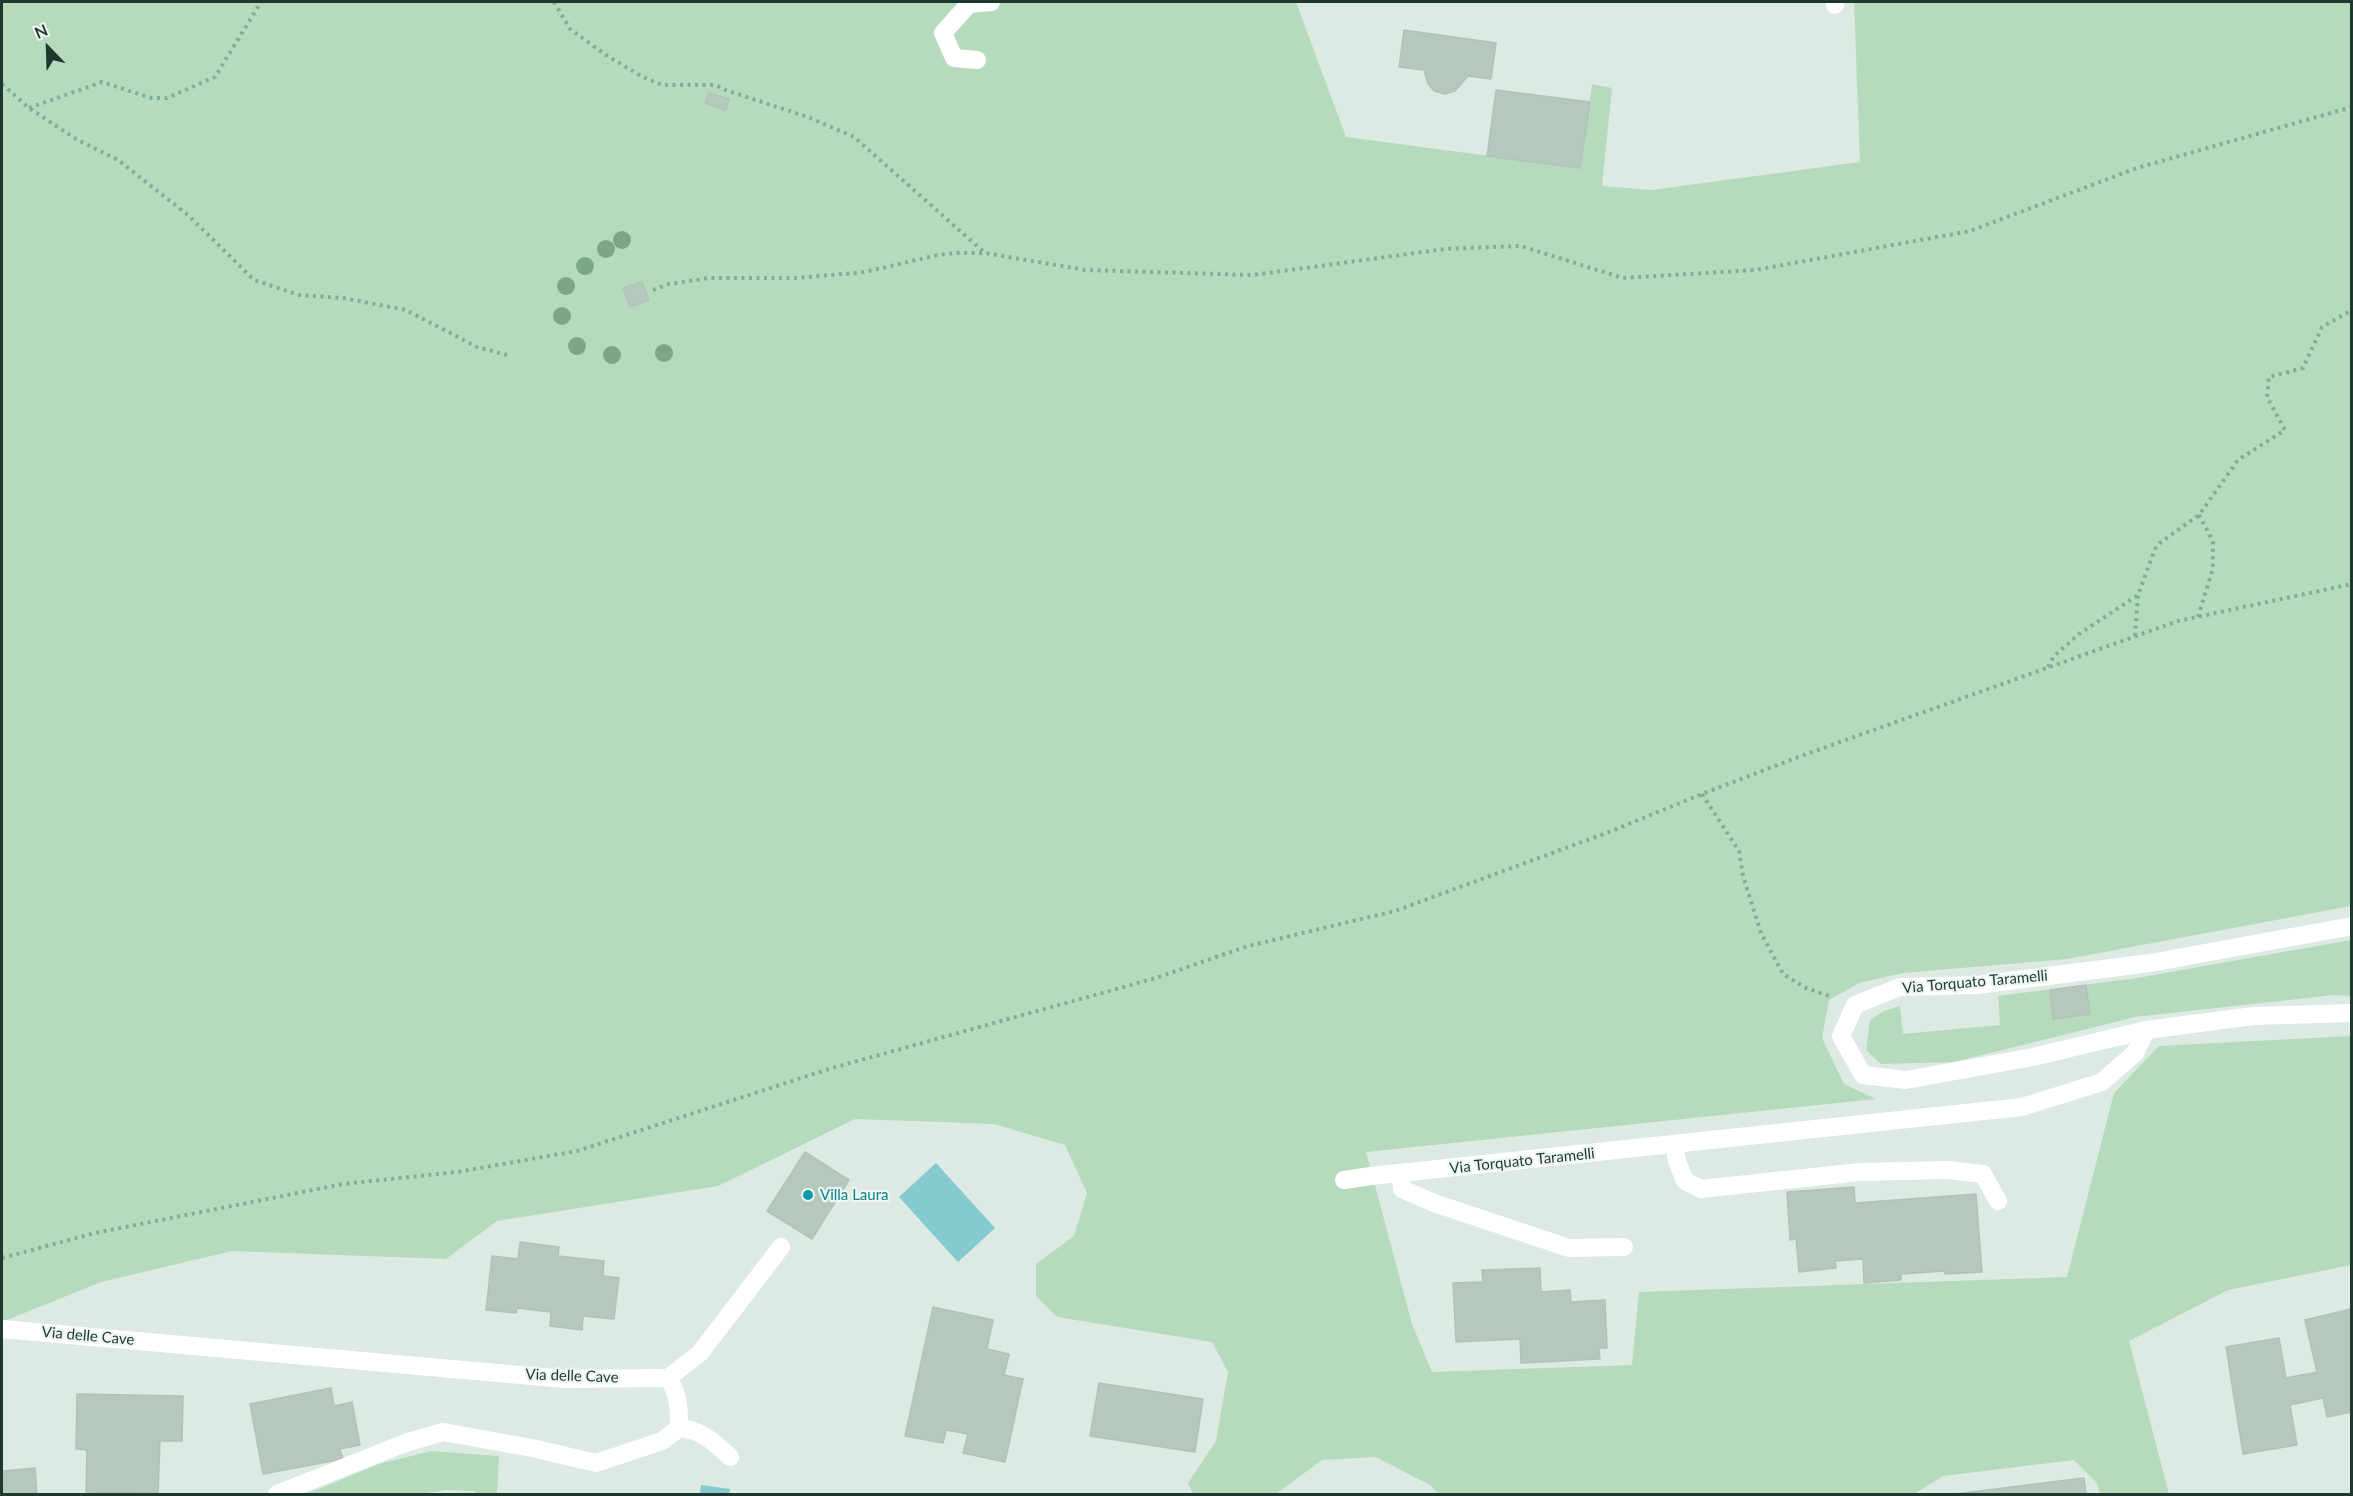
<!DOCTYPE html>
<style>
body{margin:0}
#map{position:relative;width:2353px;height:1496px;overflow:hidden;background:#dde9e3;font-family:Lato,sans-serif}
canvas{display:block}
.frame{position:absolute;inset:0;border:3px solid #1f382f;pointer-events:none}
.north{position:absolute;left:18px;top:18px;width:60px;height:60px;-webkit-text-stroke:4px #edf6f1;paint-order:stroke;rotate:337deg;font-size:16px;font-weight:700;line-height:24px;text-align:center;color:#1f382f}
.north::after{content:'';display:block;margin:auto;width:21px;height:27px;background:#1f382f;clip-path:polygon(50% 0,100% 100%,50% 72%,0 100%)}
</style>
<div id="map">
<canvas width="2353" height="1496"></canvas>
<div class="frame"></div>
<div class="north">N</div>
</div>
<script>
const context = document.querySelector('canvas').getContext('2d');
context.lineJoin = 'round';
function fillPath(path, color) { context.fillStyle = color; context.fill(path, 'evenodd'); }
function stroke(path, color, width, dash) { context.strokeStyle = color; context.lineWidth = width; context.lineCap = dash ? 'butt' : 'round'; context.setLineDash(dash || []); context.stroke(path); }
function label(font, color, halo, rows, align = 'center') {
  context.font = font + ' Lato,sans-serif'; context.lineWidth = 4.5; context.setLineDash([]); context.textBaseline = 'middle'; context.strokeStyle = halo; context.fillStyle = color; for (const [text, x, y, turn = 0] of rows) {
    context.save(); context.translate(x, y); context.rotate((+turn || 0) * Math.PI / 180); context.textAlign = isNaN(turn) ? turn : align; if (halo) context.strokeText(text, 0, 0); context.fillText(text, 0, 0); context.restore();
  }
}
fillPath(new Path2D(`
 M2 2H1296L1346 137 1580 168 1592 84 1612 88 1602 186 1651 190 1860 162 1854 2H2351V906L2067 959 1903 973 1859 983 1829 1000 1822 1038 1844 1084 1876 1099 1366 1152 1412 1324 1432 1372 1632 1365 1639 1292 2067 1277 2114 1093 2159 1046 2351 1036V1265L2228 1290 2129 1341 2169 1494H2100L2097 1483 2074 1460 1943 1476 1914 1494H1439L1430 1485 1376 1457 1322 1460 1276 1494H1193L1188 1483 1216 1441 1228 1372 1212 1342 1057 1317 1036 1296V1264L1074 1236 1087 1193 1065 1145 994 1124 855 1119 718 1186 497 1221 446 1259 232 1251 101 1282 2 1322Z
 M2351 940V996L2334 995 2135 1017 1954 1062 1881 1064 1866 1050 1870 1020 1884 1011 1900 1006 1903 1034 2000 1025 1998 996 2137 978Z
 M431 1451 499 1456 497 1494H479L473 1491 446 1490 419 1494H307L379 1464Z`), '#b6dbbc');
fillPath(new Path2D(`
 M936 1163 995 1228 958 1262 899 1197Z
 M701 1485 730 1489 729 1494H700Z`), '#84cacf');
const building = new Path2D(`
 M1404 30 1496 43 1491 79 1468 76 1455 91 1445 94 1434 91 1428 84 1424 70 1399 67Z
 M1496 90 1590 102 1580 168 1487 156Z
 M709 93 729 99 726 110 705 103Z
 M642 282 649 300 630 307 623 288Z
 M2086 985 2090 1014 2053 1019 2050 990Z
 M805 1152 849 1180 812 1239 767 1211Z
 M1854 1187 1855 1203 1976 1194 1982 1272 1945 1274V1271L1901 1274V1280L1864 1283 1863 1259 1835 1261 1836 1268 1799 1272 1796 1239 1790 1240 1787 1192Z
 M520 1242 559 1247 558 1256 604 1261 603 1276 619 1278 614 1319 583 1316 582 1330 550 1326 551 1312 517 1308 516 1313 486 1310 492 1256 518 1259Z
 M1540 1268 1541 1292 1570 1290 1571 1302 1605 1300 1607 1348H1599L1600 1359 1521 1363 1520 1339 1456 1342 1453 1283 1483 1282 1482 1270Z
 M933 1307 993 1320 987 1349 1009 1354 1004 1375 1023 1379 1005 1462 963 1453 968 1434 946 1430 943 1443 905 1436Z
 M2351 1309 2352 1412 2327 1417 2323 1398 2290 1405 2297 1445 2243 1454 2226 1347 2279 1338 2286 1378 2317 1372 2305 1320Z
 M1099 1383 1203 1399 1195 1452 1090 1436Z
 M331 1388 334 1406 352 1402 360 1445 340 1449 343 1459 263 1474 250 1404Z
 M77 1394 183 1396 182 1441H160L158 1493 86 1492 87 1450 76 1449Z
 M35 1468 37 1494H2V1471Z
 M2084 1478 2086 1494H1955Z`);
fillPath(building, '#b6c7be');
stroke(building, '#b0c3b9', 1.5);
stroke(new Path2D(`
 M554 2 570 29 606 55 641 76 662 85H715L728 91 808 117 854 137 985 253 1085 270 1253 275 1445 249 1521 246 1623 278 1755 270 1970 231 2137 168 2352 107
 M2 84 29 108 76 139 118 160 188 215 254 280 299 295 343 298 406 310 477 347 507 355
 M29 108 102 82 151 98H167L215 77 261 2
 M653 290 669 284 709 278H797L865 272 938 255 958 253H984
 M2198 617 2213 568V541L2199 515
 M2135 636 2138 595
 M2048 667 2054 656 2079 634 2138 595 2155 549 2161 542 2199 515 2238 460 2285 430 2267 397 2269 377 2303 368 2322 327 2352 310
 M1702 794 1739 851 1743 876 1761 933 1783 974 1806 988 1829 996
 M2 1258 95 1233 343 1184 457 1172 577 1151 832 1068 1156 978 1248 946 1395 911 1609 832 1702 794 1801 756 2178 621 2352 584`), '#7ead9a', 4, [3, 4.5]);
stroke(new Path2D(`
 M1835 2V5
 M977 60 954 58 943 33 969 4 991 2
 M1674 1145 1677 1161 1685 1181 1701 1189 1860 1172 1947 1170 1983 1174 1998 1201
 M1401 1173 1402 1189 1434 1203 1569 1248 1624 1247
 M1344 1180 1371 1176
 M668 1378 700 1353 781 1247
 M679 1428C702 1430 714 1442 730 1457`), '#fff', 18);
stroke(new Path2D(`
 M2352 926 2150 963 1977 985 1900 987 1855 1005 1841 1036 1863 1075 1906 1080 2033 1057 2146 1030 2254 1016 2352 1013
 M1371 1176 2022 1107 2102 1082 2135 1053 2146 1030
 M2 1329 565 1379 668 1378C679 1394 679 1409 679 1428L662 1441 596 1463 532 1448 443 1432 405 1443 277 1494`), '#fff', 18);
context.fillStyle = '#7ba688';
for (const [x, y] of [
 [622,240],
 [606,249],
 [585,266],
 [566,286],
 [562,316],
 [577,346],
 [664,353],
 [612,355]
]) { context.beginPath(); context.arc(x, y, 9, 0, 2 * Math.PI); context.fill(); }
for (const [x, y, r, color] of [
 [808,1195,6,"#0f9aa8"]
]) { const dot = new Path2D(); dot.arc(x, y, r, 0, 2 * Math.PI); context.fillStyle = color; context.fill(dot); stroke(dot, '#edf6f1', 2); }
label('15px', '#1f382f', '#edf6f1', [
 ["Via Torquato Taramelli",1975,982,-5],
 ["Via Torquato Taramelli",1522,1161,-6],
 ["Via delle Cave",88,1336,5],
 ["Via delle Cave",572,1376,2]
]);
label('15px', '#0d838f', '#edf6f1', [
 ["Villa Laura",820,1195]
], 'left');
</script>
